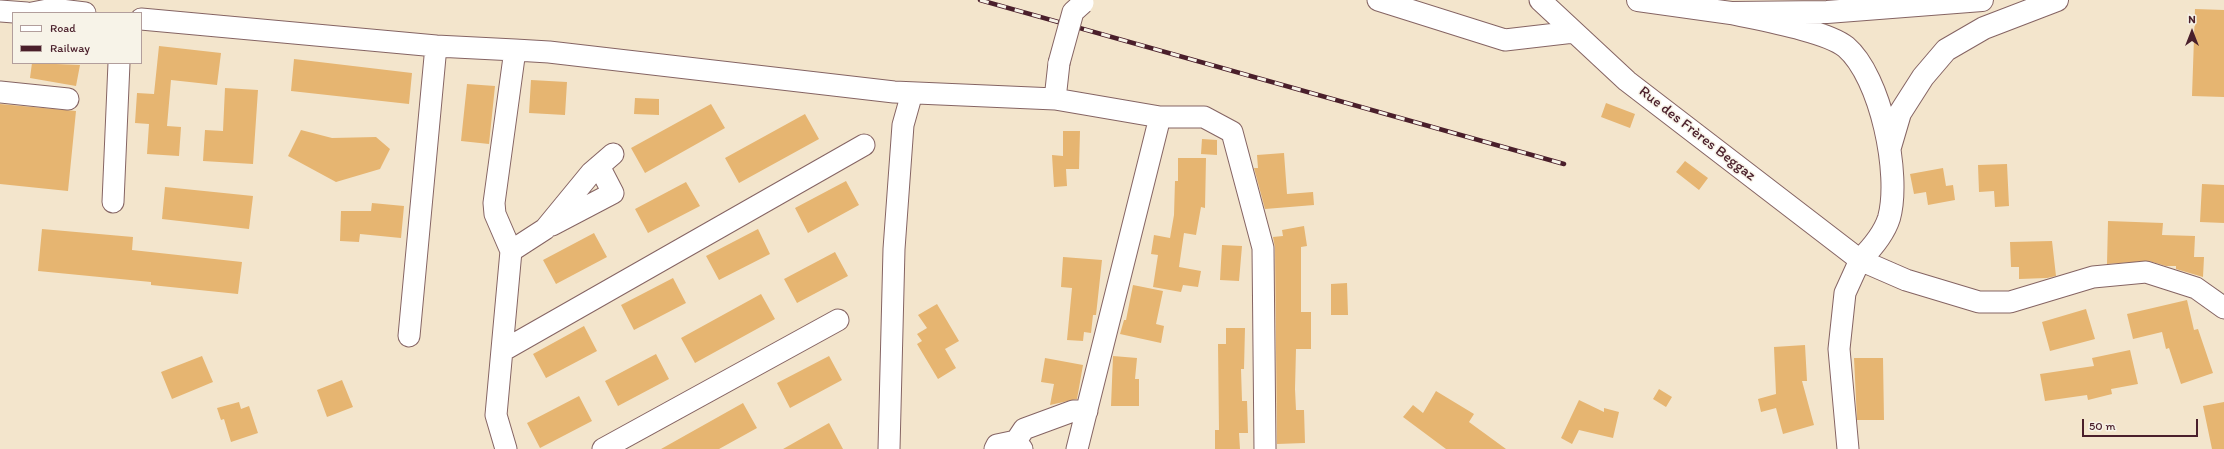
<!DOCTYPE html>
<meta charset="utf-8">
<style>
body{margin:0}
#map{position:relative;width:2224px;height:449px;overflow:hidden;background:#f3e5cc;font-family:Itim,sans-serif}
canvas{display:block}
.legend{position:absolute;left:12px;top:12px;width:130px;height:52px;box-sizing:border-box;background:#f7f3e8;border:1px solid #b29e9c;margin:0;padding:5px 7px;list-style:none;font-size:12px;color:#4a1f2b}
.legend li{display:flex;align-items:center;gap:8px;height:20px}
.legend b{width:20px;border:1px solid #b29e9c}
.north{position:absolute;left:2172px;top:12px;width:40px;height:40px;-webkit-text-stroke:3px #f7f3e8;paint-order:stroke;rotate:0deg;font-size:11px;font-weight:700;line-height:16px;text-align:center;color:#4a1f2b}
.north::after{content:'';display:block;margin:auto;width:14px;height:18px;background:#4a1f2b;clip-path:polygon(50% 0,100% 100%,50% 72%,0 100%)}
.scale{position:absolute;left:2082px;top:419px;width:116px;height:18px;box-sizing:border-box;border:2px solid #4a1f2b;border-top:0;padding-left:5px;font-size:12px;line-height:14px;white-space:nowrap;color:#4a1f2b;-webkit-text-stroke:3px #f7f3e8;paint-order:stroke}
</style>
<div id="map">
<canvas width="2224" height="449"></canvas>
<ul class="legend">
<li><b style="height:5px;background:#fff"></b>Road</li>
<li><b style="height:5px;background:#4a1f2b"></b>Railway</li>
</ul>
<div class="north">N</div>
<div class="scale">50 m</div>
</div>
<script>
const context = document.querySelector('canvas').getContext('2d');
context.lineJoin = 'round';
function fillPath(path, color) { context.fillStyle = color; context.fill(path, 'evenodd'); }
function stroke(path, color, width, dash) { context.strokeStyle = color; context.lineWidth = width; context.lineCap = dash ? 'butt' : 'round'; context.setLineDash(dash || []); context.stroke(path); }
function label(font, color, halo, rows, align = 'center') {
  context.font = font + ' Itim,sans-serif'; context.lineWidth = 3; context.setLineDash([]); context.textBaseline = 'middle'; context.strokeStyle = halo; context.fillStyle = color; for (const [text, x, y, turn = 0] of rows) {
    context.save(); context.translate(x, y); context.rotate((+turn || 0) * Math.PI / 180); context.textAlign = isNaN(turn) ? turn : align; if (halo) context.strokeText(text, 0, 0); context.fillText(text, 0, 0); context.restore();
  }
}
fillPath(new Path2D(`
 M2195 9 2224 10V97L2192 96Z
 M159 46 221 53 217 85 171 80 167 126 181 127 179 156 147 154 149 124 135 123 137 93 154 94Z
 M294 59 412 73 409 104 291 91Z
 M32 63 80 65 76 86 30 78Z
 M531 80 567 82 565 115 529 113Z
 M467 84 495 86 489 144 461 141Z
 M225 88 258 90 253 164 203 161 205 130 223 131Z
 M635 98 659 99V115L634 114Z
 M1606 103 1635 114 1630 128 1601 117Z
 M0 104 76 111 68 191 0 184Z
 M711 104 725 128 645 173 631 148Z
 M805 114 819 139 739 183 725 158Z
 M301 130 332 138 376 137 390 149 380 169 336 182 288 156Z
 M1063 131H1080L1079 169H1066L1067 186 1054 187 1052 155 1063 156Z
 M1202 139 1217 140V155L1201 154Z
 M1284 153 1287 194 1313 192 1314 205 1265 209 1254 168H1258L1257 155Z
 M1178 158H1206L1205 208 1201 207 1196 235 1184 233 1179 267 1201 271 1198 287 1183 285 1181 292 1153 287 1158 255 1151 254 1154 235 1170 238 1174 215 1175 181H1178Z
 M1685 161 1708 178 1699 190 1676 172Z
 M2007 164 2009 206 1995 207 1994 191 1979 192 1978 165Z
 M1943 168 1946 186 1953 185 1955 200 1928 205 1926 192 1914 194 1910 174Z
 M846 181 859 205 808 233 795 208Z
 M686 182 700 206 648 233 635 209Z
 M2202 184 2224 185V223L2200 222Z
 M165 187 253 196 249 229 162 219Z
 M372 203 404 206 401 238 360 234 359 242 340 241 341 211H371Z
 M2108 221 2163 223 2162 235 2195 236 2194 257H2204L2203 277 2176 269V266H2166L2149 261 2107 264Z
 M1304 226 1307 246 1301 247V312H1311V349H1296L1295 389 1296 410H1304L1305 443 1277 444 1275 248 1273 237 1283 236 1282 230Z
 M42 229 133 237 132 250 242 262 238 294 151 285V282L38 271Z
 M758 229 770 254 719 280 706 256Z
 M594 233 607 257 556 284 543 260Z
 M2052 241 2056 276 2047 278 2019 279V267H2011L2010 242Z
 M1222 245 1242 246 1239 281 1220 280Z
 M835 252 848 276 797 303 784 279Z
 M1063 257 1102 260 1096 315H1093L1091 333 1084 332 1083 341 1067 340 1072 288 1061 287Z
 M673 278 686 303 634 330 621 305Z
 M1347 283 1348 315H1331V284Z
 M1133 285 1163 291 1156 324 1164 326 1161 343 1120 334 1124 320H1126Z
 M761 294 775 319 695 363 681 338Z
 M2187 300 2194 330 2198 329 2213 373 2181 384 2169 348 2166 349 2162 332 2133 339 2127 314Z
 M937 304 959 341 945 349 956 368 938 379 917 344 922 341 917 334 927 328 918 315Z
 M2086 309 2095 339 2050 351 2042 322Z
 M584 326 597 351 546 378 533 354Z
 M1226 328H1245L1244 369H1241L1242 401H1247L1248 433H1239L1240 449H1215V430H1219L1218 344H1226Z
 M1805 345 1807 381H1802L1814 425 1783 434 1776 408 1761 412 1758 399 1776 394 1774 347Z
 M2130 350 2138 384 2111 389 2112 394 2088 400 2087 395 2045 401 2040 374 2094 366 2092 358Z
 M656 354 669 379 618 406 605 381Z
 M202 356 213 382 172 399 161 372Z
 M829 356 842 380 790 408 777 383Z
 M1113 356 1137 358 1135 379H1139V406H1111Z
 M1045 358 1083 365 1077 399 1050 405 1054 384 1041 382Z
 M1854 358H1883L1884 420H1857Z
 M342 380 353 407 327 417 317 390Z
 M1659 389 1672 397 1666 407 1653 399Z
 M1436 391 1474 414 1469 422 1506 449H1446L1403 417 1413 405 1423 413Z
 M579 396 592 421 540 448 527 423Z
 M1579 400 1604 412V408L1619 412 1613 438 1579 430 1572 444 1561 438Z
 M239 402 241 409 249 406 258 433 231 442 224 419 221 420 217 408Z
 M2224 402V449H2212L2203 406Z
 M743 403 757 428 719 449H661Z
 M829 423 843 449H783Z`), '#e6b571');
const minor = new Path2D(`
 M1378 0 1505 40 1574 32
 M1540 0 1627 81 1860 260 1906 280 1979 302H2010L2093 277 2146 272 2196 288 2224 308
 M0 11 27 13
 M32 13 53 9 85 13
 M141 19 436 46 515 50 494 203 495 214 511 251 496 415 506 449
 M515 50 549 52 894 92 1055 99
 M1059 63 1055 99 1160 117 1077 449
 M0 92 68 99
 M1160 117H1204L1232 132 1263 248 1265 449
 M113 202 119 63
 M552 225 613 193 599 166
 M511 251 545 229 591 173 613 154
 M409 336 436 46
 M504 350 864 145
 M1016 441 1024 429 1073 411H1087
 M603 449 838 320
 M889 449 894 249 903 125 912 93
 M995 449 997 445 1016 441 1022 449
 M1848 449 1839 349 1845 293 1860 260`);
const highway = new Path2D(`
 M1638 0 1731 13 1827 12 1982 0
 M1731 13C1758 19 1827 31 1846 47 1881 77 1901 175 1889 218 1884 234 1872 248 1860 260
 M1890 147 1900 113 1923 77 1946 50 1984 28 2057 0`);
stroke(minor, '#856463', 23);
stroke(highway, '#856463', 24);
stroke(minor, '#fff', 21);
stroke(highway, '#fff', 22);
const rail = new Path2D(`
 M980 0 1564 164`);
stroke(rail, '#4a1f2b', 4.5);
stroke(rail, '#f7f3e8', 3, [9]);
const minorBridge = new Path2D(`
 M1059 63 1073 12 1083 3`);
stroke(minorBridge, '#856463', 23, []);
stroke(minorBridge, '#fff', 21);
label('15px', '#4a1f2b', '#f7f3e8', [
 ["Rue des Frères Beggaz",1697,134,38]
]);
</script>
